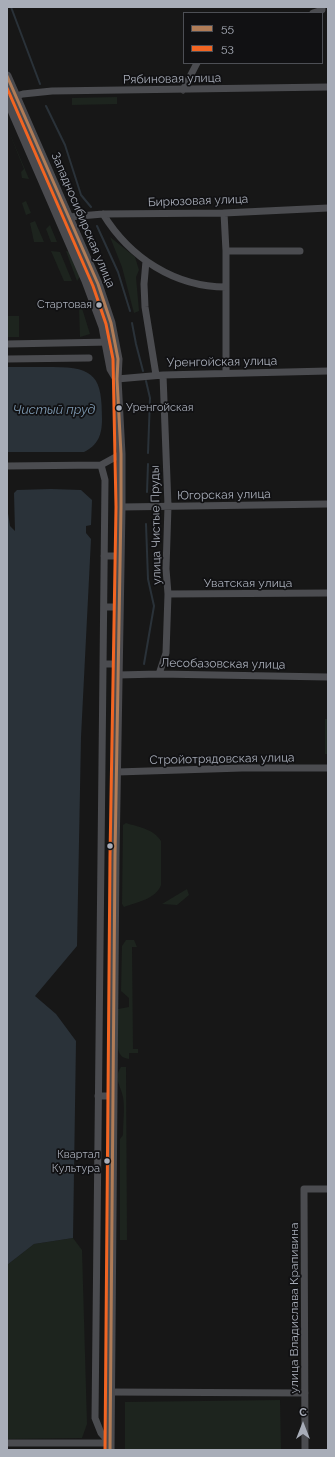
<!DOCTYPE html>
<meta charset="utf-8">
<style>
body{margin:0}
#map{position:relative;width:335px;height:1457px;overflow:hidden;background:#171717;font-family:Raleway,sans-serif}
canvas{display:block}
.frame{position:absolute;inset:0;border:8px solid #a8adb8;pointer-events:none}
.legend{position:absolute;left:183px;top:12px;width:140px;height:52px;box-sizing:border-box;background:#111113;border:1px solid #4d4f55;margin:0;padding:5px 7px;list-style:none;font-size:12px;color:#a8adb8}
.legend li{display:flex;align-items:center;gap:8px;height:20px}
.legend b{width:20px;border:1px solid #4d4f55}
.north{position:absolute;left:283px;top:1405px;width:40px;height:40px;-webkit-text-stroke:3px #111113;paint-order:stroke;rotate:0deg;font-size:11px;font-weight:700;line-height:16px;text-align:center;color:#a8adb8}
.north::after{content:'';display:block;margin:auto;width:14px;height:18px;background:#a8adb8;clip-path:polygon(50% 0,100% 100%,50% 72%,0 100%)}
</style>
<div id="map">
<canvas width="335" height="1457"></canvas>
<div class="frame"></div>
<ul class="legend">
<li><b style="height:5px;background:#b07c57"></b>55</li>
<li><b style="height:5px;background:#f26522"></b>53</li>
</ul>
<div class="north">С</div>
</div>
<script>
const context = document.querySelector('canvas').getContext('2d');
context.lineJoin = 'round';
function fillPath(path, color) { context.fillStyle = color; context.fill(path, 'evenodd'); }
function stroke(path, color, width, dash) { context.strokeStyle = color; context.lineWidth = width; context.lineCap = dash ? 'butt' : 'round'; context.setLineDash(dash || []); context.stroke(path); }
function label(font, color, halo, rows, align = 'center') {
  context.font = font + ' Raleway,sans-serif'; context.lineWidth = 3.5; context.setLineDash([]); context.textBaseline = 'middle'; context.strokeStyle = halo; context.fillStyle = color; for (const [text, x, y, turn = 0] of rows) {
    context.save(); context.translate(x, y); context.rotate((+turn || 0) * Math.PI / 180); context.textAlign = isNaN(turn) ? turn : align; if (halo) context.strokeText(text, 0, 0); context.fillText(text, 0, 0); context.restore();
  }
}
fillPath(new Path2D(`
 M117 97V104L72 105V98Z
 M7 127 29 179 22 178 21 172 24 169Z
 M26 201 31 213 26 215 22 203Z
 M35 221 44 242H34L30 223Z
 M50 225 57 242H51L46 229Z
 M110 237 135 257 139 270 136 277 139 311 134 313 122 267Z
 M51 251 60 252 72 281H64Z
 M66 251 70 252 81 275 77 281Z
 M81 305 90 334 80 337 79 307Z
 M7 316H19V337H7Z
 M325 719H328V754H325Z
 M126 823C138 827 154 829 161 841V885C156 899 137 902 124 907L122 904 123 825Z
 M187 889 189 895 177 905 162 904Z
 M126 940H134L137 947H132L133 1049H138V1053H129V1059C122 1058 119 1055 118 1048V1009L129 1007V998L121 991 122 946Z
 M121 1067H126L127 1240H120V1139L123 1135C123 1123 125 1108 123 1097 121 1086 113 1078 121 1067Z
 M73 1238 82 1250 87 1424 82 1438 7 1439V1265L34 1244Z
 M280 1400 281 1450H125V1402Z`), '#1d241e');
fillPath(new Path2D(`
 M7 367C23 367 38 367 53 367 96 367 102 378 102 419 102 435 98 445 84 452H7Z
 M51 489 81 490 92 500 91 525 86 526V533L91 539 81 737 77 946 35 996 56 1014 76 1041 73 1238 34 1244 7 1265V507L10 526 15 531 14 493 17 490Z`), '#2a3239');
stroke(new Path2D(`
 M11 7 40 84
 M46 106 65 145 81 195 91 207
 M97 226 118 272 130 311
 M132 323 136 344 143 371
 M146 381 150 398 148 453
 M147 492 148 464
 M144 664 154 606 148 579 146 524`), '#2a3239', 2);
stroke(new Path2D(`
 M313 13 322 10V7
 M183 90 197 63
 M16 96 23 94 52 91 328 87
 M224 213 226 251V373
 M103 214C130 258 175 287 226 287
 M69 217 103 214 224 213 328 208
 M226 251H300
 M146 261 144 284 145 307 156 375
 M7 344 111 342
 M7 359 89 358
 M117 379 163 375 328 371
 M101 465 105 480 95 1418 101 1433 110 1443
 M7 466 101 465 121 454
 M121 507 328 504
 M104 556H120
 M168 594 328 593
 M104 607H119
 M103 664H118
 M159 674 166 653 168 594 166 569 168 506 163 375
 M118 675 159 674 328 677
 M117 772 242 768H328
 M98 1096H112
 M110 1392 305 1393
 M7 1443H110
 M305 1450 304 1189H328`), '#4b4c50', 7);
stroke(new Path2D(`
 M7 76 98 284 111 323 118 359 117 379 121 454V507L115 856 110 1450
 M7 99 86 281 103 327 111 369 117 379`), '#4a4a4e', 9);
stroke(new Path2D(`
 M7 76 98 284 111 323 118 359 117 379 121 454V507L115 856 110 1450`), '#b07c57', 3);
stroke(new Path2D(`
 M7 88 93 286 106 324 113 359 116 507 110 856 105 1450`), '#f26522', 3);
for (const [x, y, r, color] of [
 [99,305,3.5,"#a8adb8"],
 [119,408,3.5,"#a8adb8"],
 [110,846,3.5,"#a8adb8"],
 [107,1161,3.5,"#a8adb8"]
]) { const dot = new Path2D(); dot.arc(x, y, r, 0, 2 * Math.PI); context.fillStyle = color; context.fill(dot); stroke(dot, '#111113', 1.5); }
label('11px', '#a8adb8', '#111113', [
 ["Стартовая",92,305],
 ["Уренгойская",126,408,"left"],
 ["Квартал",100,1155],
 ["Культура",100,1169]
], 'right');
label('12px', '#a8adb8', '#111113', [
 ["Рябиновая улица",172,79,-1],
 ["Бирюзовая улица",198,201,-2],
 ["Западносибирская улица",83,220,67],
 ["Уренгойская улица",222,362,-1],
 ["Югорская улица",224,495,-1],
 ["улица Чистые Пруды",156,525,-91],
 ["Уватская улица",248,583],
 ["Лесобазовская улица",223,664,1],
 ["Стройотрядовская улица",222,759,-1],
 ["улица Владислава Крапивина",294,1308,-90]
]);
label('italic 13px', '#7f9bb3', '#111113', [
 ["Чистый пруд",54,410]
]);
</script>
